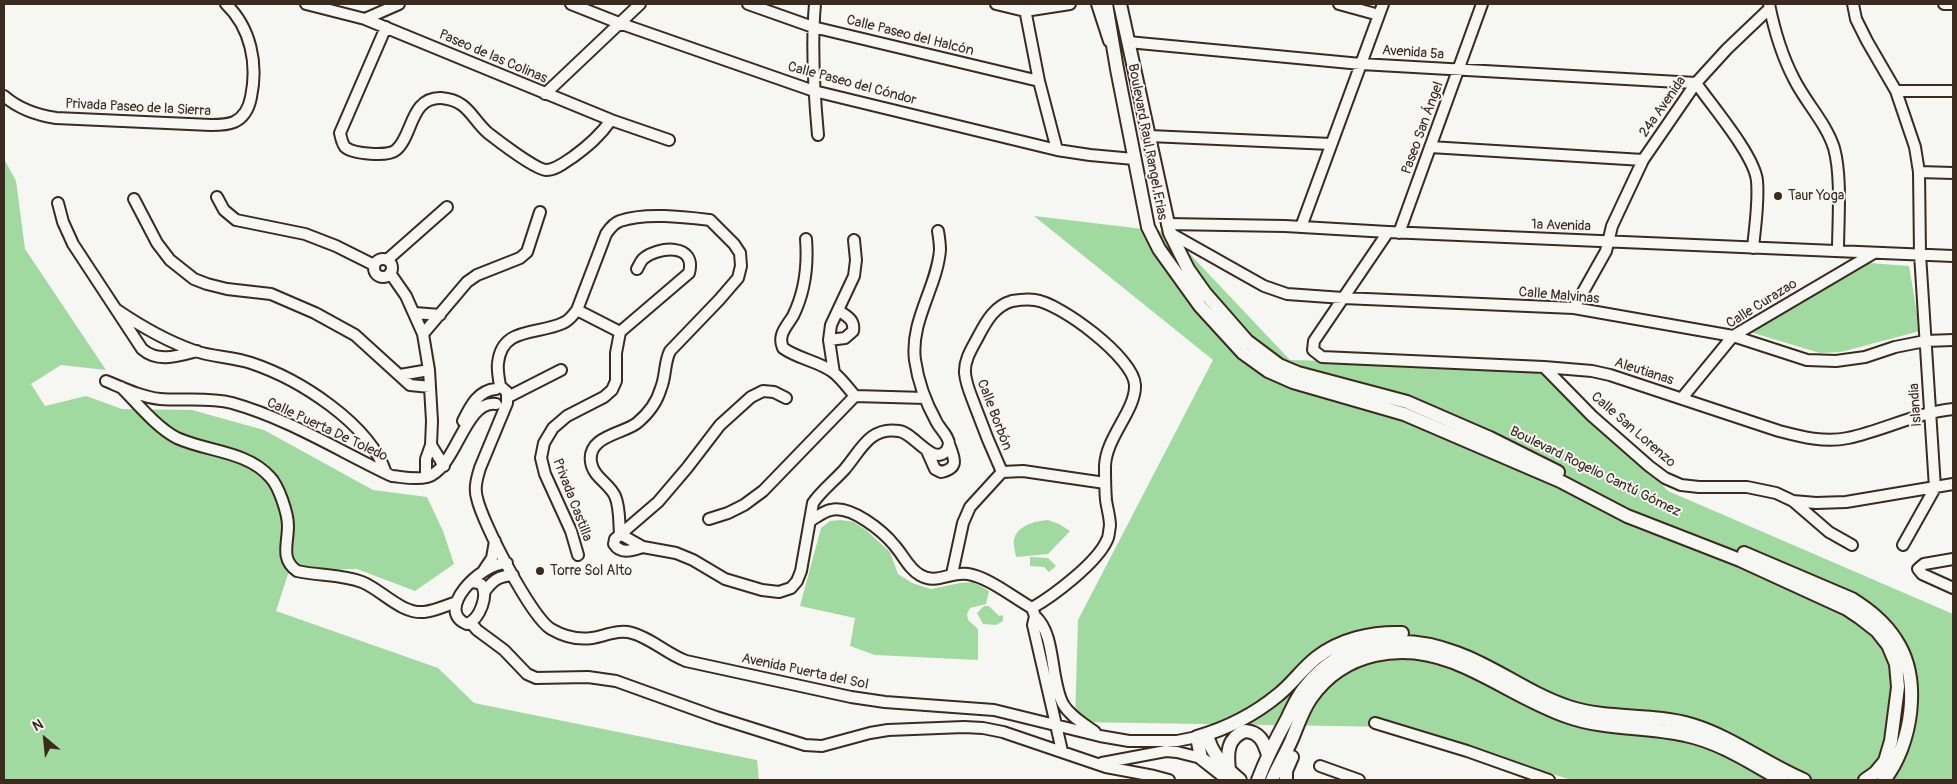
<!DOCTYPE html>
<meta charset="utf-8">
<style>
body{margin:0}
#map{position:relative;width:1957px;height:784px;overflow:hidden;background:#f6f6f2;font-family:Pangolin,sans-serif}
canvas{display:block}
.frame{position:absolute;inset:0;border:5px solid #3b2a1e;pointer-events:none}
.north{position:absolute;left:20px;top:714px;width:50px;height:50px;-webkit-text-stroke:4px #f6f6f2;paint-order:stroke;rotate:332deg;font-size:14px;font-weight:700;line-height:20px;text-align:center;color:#3b2a1e}
.north::after{content:'';display:block;margin:auto;width:18px;height:22px;background:#3b2a1e;clip-path:polygon(50% 0,100% 100%,50% 72%,0 100%)}
</style>
<div id="map">
<canvas width="1957" height="784"></canvas>
<div class="frame"></div>
<div class="north">N</div>
</div>
<script>
const context = document.querySelector('canvas').getContext('2d');
context.lineJoin = 'round';
function fillPath(path, color) { context.fillStyle = color; context.fill(path, 'evenodd'); }
function stroke(path, color, width, dash) { context.strokeStyle = color; context.lineWidth = width; context.lineCap = dash ? 'butt' : 'round'; context.setLineDash(dash || []); context.stroke(path); }
function label(font, color, halo, rows, align = 'center') {
  context.font = font + ' Pangolin,sans-serif'; context.lineWidth = 4; context.setLineDash([]); context.textBaseline = 'middle'; context.strokeStyle = halo; context.fillStyle = color; for (const [text, x, y, turn = 0] of rows) {
    context.save(); context.translate(x, y); context.rotate((+turn || 0) * Math.PI / 180); context.textAlign = isNaN(turn) ? turn : align; if (halo) context.strokeText(text, 0, 0); context.fillText(text, 0, 0); context.restore();
  }
}
fillPath(new Path2D(`
 M4 159 16 181 25 249 106 370 61 365 31 384 45 406 86 396 122 409 192 410 264 430 373 490 427 497 443 531 454 564 415 591 357 569 289 571 276 611 438 668 474 703 757 760 759 780H4Z
 M1034 216 1169 232 1290 360 1548 367 1668 491 1953 614V780H1572L1398 727 1075 722 1078 620 1213 360Z
 M1869 263 1909 266 1920 331 1841 352 1820 353 1750 332 1761 323Z
 M841 520 854 522 867 531 890 552 898 574 912 583 931 589 960 583 973 582 989 591 986 604 970 608 967 614 968 620 978 629V660L875 655 850 646 855 618 800 606 821 528 830 521Z
 M1048 520 1059 524 1070 531 1048 554 1016 557C1015 550 1012 542 1015 536 1021 524 1037 521 1048 520Z
 M1030 557 1048 558 1056 566 1049 572 1044 567 1030 566Z
 M984 606H989L999 616 1003 615V621L996 625 983 624 977 613Z`), '#a0daa0');
const minor = new Path2D(`
 M306 4 365 19 611 120 669 140
 M571 4 619 23 814 91 1057 150 1090 155 1134 159
 M748 4 813 27 1039 81
 M815 4C811 48 814 92 818 135
 M996 4 1025 11 1070 4
 M1024 4 1039 81 1057 150
 M1097 4 1109 41
 M1339 4 1379 15
 M1769 4C1774 29 1782 56 1794 79 1806 103 1826 123 1834 148 1842 177 1838 221 1838 251
 M1853 4 1856 19 1867 41 1896 91 1915 147 1919 172 1920 254 1935 488 1903 545
 M1944 4H1953
 M365 19 399 4
 M386 27 340 133C341 138 342 143 345 147 353 154 388 157 396 150 413 136 410 97 441 98 468 100 471 118 488 133 497 140 535 169 546 170 556 170 565 162 573 157 588 146 600 136 611 120
 M1128 42 1361 64 1696 83
 M1696 83C1712 106 1755 156 1757 181 1759 203 1755 226 1753 248
 M1896 91H1953
 M545 94 640 4
 M4 96C19 109 36 115 56 118L211 125C219 125 227 125 234 122 245 117 249 108 251 97 258 64 251 28 226 4
 M1149 136 1331 144
 M1430 147 1643 160
 M1919 172 1953 173
 M217 197 224 210 236 220 305 234 336 246 374 265
 M134 199 157 243 170 260 194 279 207 284 227 289 271 294 315 313 355 335 410 385 430 387
 M58 203 63 222 73 244 142 349C158 363 178 356 197 351
 M1167 224 1285 226 1388 232 1953 256
 M1301 227 1383 4
 M1388 232 1314 341 1313 350 1322 357 1544 367 1592 371 1610 375 1779 431C1802 437 1825 443 1848 438 1885 430 1915 413 1953 409
 M1170 233 1264 286 1287 294 1343 298 1574 308 1733 336 1807 360 1836 361 1865 357 1895 347 1925 341 1953 340
 M1399 233 1482 4
 M806 239C808 265 805 292 793 316 787 326 777 335 783 348 798 359 818 361 833 372 841 378 848 388 855 396L925 398
 M374 268a9 9 0 1 1 18 0a9 9 0 1 1-18 0Z
 M387 260 447 207
 M390 273 406 296 423 334 429 370 432 421 431 445 426 459V477
 M1574 308 1606 251 1612 226 1643 160 1696 83 1727 49 1770 8
 M117 310C142 327 166 341 195 351 213 357 233 357 251 363 299 379 369 423 386 473
 M577 310 620 332
 M415 313 440 315
 M423 334 467 282 477 275 520 258 527 252 540 212
 M829 340 845 338 853 331C855 319 846 316 838 310
 M1544 367 1592 416 1649 466 1665 478 1681 485 1699 487H1747L1776 493 1793 501 1816 503 1846 502 1953 484
 M834 373 829 340 831 325 854 276 856 260 854 240
 M400 375 429 370
 M106 381C123 388 141 397 160 399 184 401 208 397 232 403 289 419 339 451 392 476 403 477 416 480 427 477 457 468 464 400 496 404
 M500 386 507 392V403L480 468C477 478 474 488 477 498 482 522 531 617 551 629 563 636 578 640 592 638 605 636 618 629 632 633 651 638 667 654 686 661L851 697 885 702 994 710 1100 736 1129 741H1177L1197 737
 M500 386C499 379 497 370 498 363 502 326 538 335 563 323 569 321 573 315 577 310L606 234C610 228 614 223 620 221 645 212 685 217 710 220L734 244 740 253 741 266 738 278 719 300 670 351C664 363 666 376 661 388 657 402 648 414 637 423 623 434 587 436 591 462 593 477 609 483 615 496 620 507 619 522 620 534
 M121 387C137 403 157 428 177 438 208 452 247 451 270 477 279 486 288 514 288 526 288 544 280 559 297 571 319 576 341 574 362 582 382 590 401 614 424 612 435 611 447 605 457 602
 M508 397 561 370
 M1682 398 1733 336 1874 253
 M463 421C470 407 478 390 496 389
 M431 445 444 466
 M927 451 935 469 941 472C960 468 954 458 949 444
 M1002 472C992 450 983 428 975 406 971 395 966 385 965 373 964 359 973 347 979 335 987 320 995 306 1012 301 1018 300 1029 299 1035 300 1060 303 1134 358 1135 385 1136 410 1106 437 1105 466 1105 477 1105 488 1106 500 1107 508 1110 517 1110 526 1109 530 1109 537 1107 540 1097 563 1053 596 1032 608
 M1002 472 1023 471 1105 483
 M1793 501 1829 532 1852 545
 M709 519 728 513 744 505 763 491 855 396
 M810 521C817 517 824 511 831 510 851 505 883 531 895 546 903 555 909 569 920 575 936 585 951 571 968 574 988 577 1014 598 1032 608L1035 616 1033 625 1062 751
 M620 534 643 547 676 553 693 560 725 579 762 590 779 592 791 588 797 581 801 571 813 503C821 491 834 481 844 470 860 452 869 426 899 431 914 433 933 466 946 451 947 450 949 445 949 444 949 436 939 428 936 421 926 403 918 381 915 360 910 321 937 287 940 250 940 244 939 237 938 231
 M643 547C633 550 621 555 614 544L615 539 658 502 687 468 720 425 751 397 763 391 774 392 786 398
 M578 555 571 531 545 474 541 458 544 443 553 428 567 416 604 397 612 390 616 381V353L620 332 689 273C697 243 658 246 643 259 640 262 639 266 637 269
 M1953 559 1924 564 1918 569 1922 574 1953 588
 M484 570 492 558 495 541
 M952 574 963 523 970 507 1002 472
 M470 583 473 582 481 584C489 595 480 619 467 624 434 611 480 563 507 563
 M485 591C493 580 499 576 513 575
 M1035 616C1056 634 1050 680 1063 704 1070 716 1084 724 1095 732
 M471 623 477 630 504 650 527 674 536 678 588 677 616 681 716 717 805 745 822 746 870 733 888 730 964 727 983 728 1003 732 1106 767 1154 776 1169 780
 M1375 723 1467 751 1549 780
 M1102 763 1166 751 1177 752 1201 758
 M1320 766 1359 780`);
const major = new Path2D(`
 M1106 4 1117 69 1148 227 1159 249 1200 306 1243 353 1268 371 1293 382 1404 414 1560 481 1627 516 1740 560 1847 609 1859 617 1877 631 1888 645 1896 664 1898 687 1891 741 1885 761 1875 773 1865 780
 M1120 4 1170 233 1188 269 1205 293 1247 341 1279 365 1298 373 1407 402 1490 438 1558 472
 M1744 553 1852 599C1869 610 1885 622 1896 640 1922 679 1912 745 1884 780
 M1207 734C1211 754 1225 767 1240 780
 M1229 770C1227 753 1227 738 1245 731 1260 732 1264 742 1268 755
 M1229 780 1201 758 1197 737C1225 729 1255 714 1278 695 1292 684 1302 669 1316 658 1340 639 1372 632 1402 633
 M1258 780C1266 759 1276 739 1287 719 1292 708 1298 695 1306 686 1344 639 1402 632 1457 653 1496 667 1529 694 1569 707 1609 720 1652 713 1692 725 1732 737 1766 764 1804 780
 M1272 780C1278 766 1286 753 1292 739 1298 725 1302 711 1311 698 1344 651 1402 642 1453 662 1492 677 1526 702 1566 716 1604 730 1646 726 1685 735 1720 742 1751 763 1781 780
 M1286 780V771L1292 757`);
stroke(minor, '#3b2a1e', 14);
stroke(major, '#3b2a1e', 16);
stroke(minor, '#f6f6f2', 10);
stroke(major, '#f6f6f2', 12);
for (const [x, y, r, color] of [
 [1778,196,5,"#3b2a1e"],
 [540,571,5,"#3b2a1e"]
]) { const dot = new Path2D(); dot.arc(x, y, r, 0, 2 * Math.PI); context.fillStyle = color; context.fill(dot); stroke(dot, '#f6f6f2', 2); }
label('14px', '#3b2a1e', '#f6f6f2', [
 ["Calle Paseo del Halcón",910,36,14],
 ["Avenida 5a",1413,53,4],
 ["Paseo de las Colinas",493,57,23],
 ["Calle Paseo del Cóndor",852,84,15],
 ["24a Avenida",1663,107,-55],
 ["Privada Paseo de la Sierra",138,108,3],
 ["Paseo San Ángel",1423,128,-70],
 ["Boulevard Raul Rangel Frias",1147,142,79],
 ["1a Avenida",1561,226,2],
 ["Calle Malvinas",1559,296,5],
 ["Calle Curazao",1762,304,-32],
 ["Aleutianas",1644,372,18],
 ["Islandia",1916,405,-94],
 ["Calle Borbón",994,415,69],
 ["Calle Puerta De Toledo",327,430,25],
 ["Calle San Lorenzo",1633,430,41],
 ["Boulevard Rogelio Cantú Gómez",1595,472,26],
 ["Privada Castilla",572,500,69],
 ["Avenida Puerta del Sol",805,672,12]
]);
label('14px', '#3b2a1e', '#f6f6f2', [
 ["Taur Yoga",1788,196],
 ["Torre Sol Alto",550,571]
], 'left');
</script>
